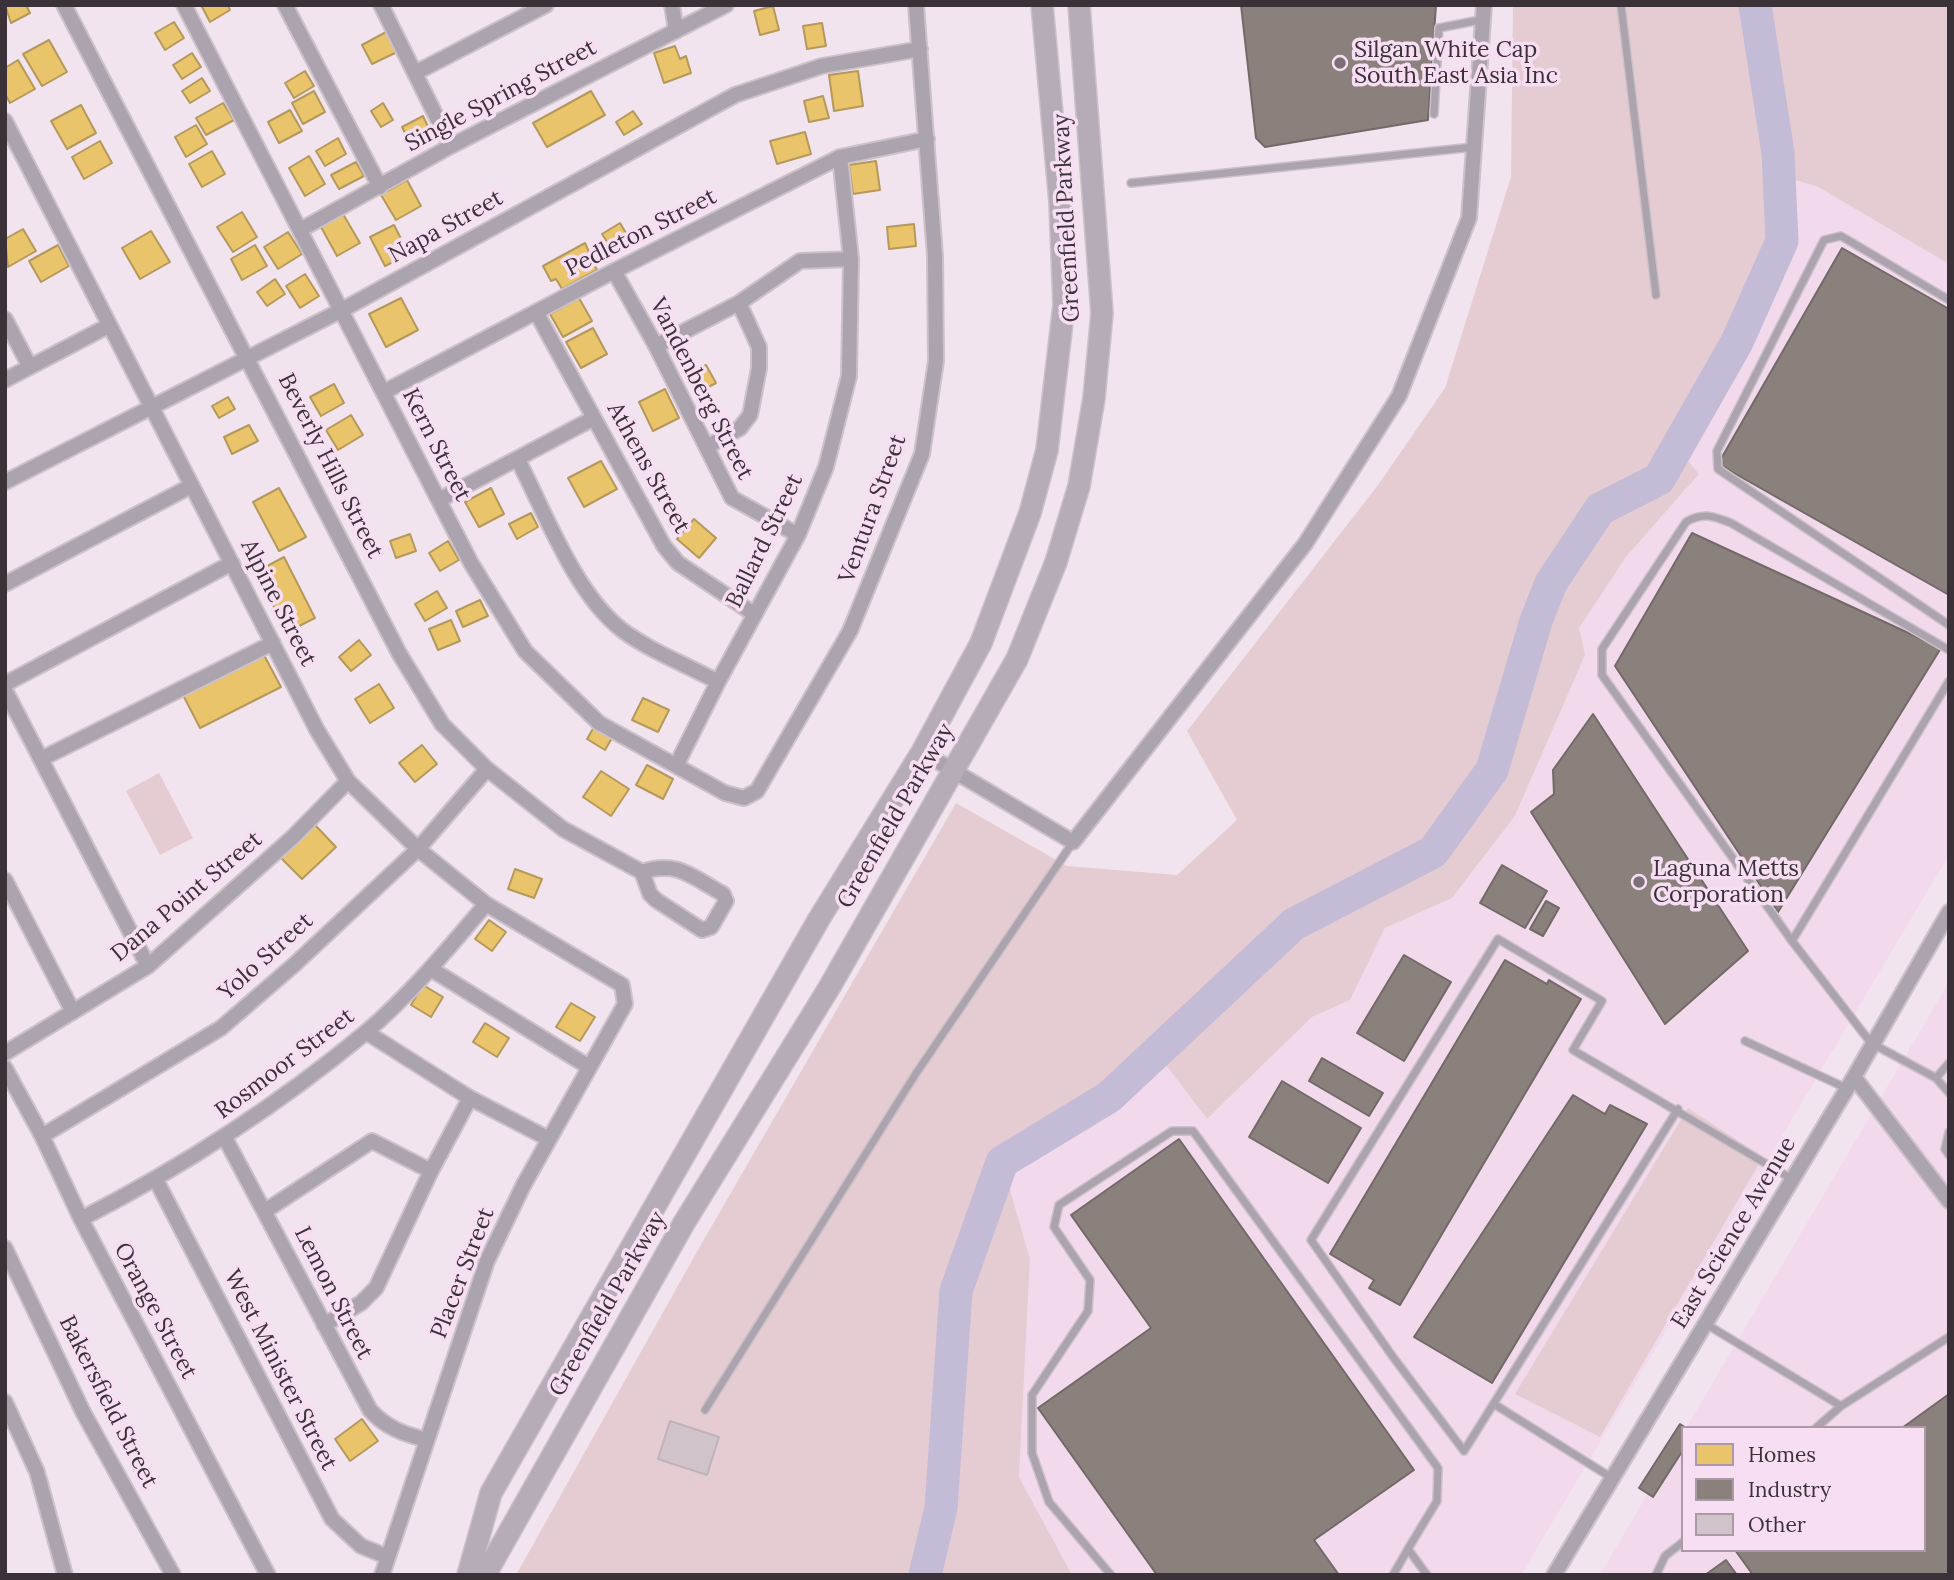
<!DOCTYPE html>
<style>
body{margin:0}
#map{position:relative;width:1954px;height:1580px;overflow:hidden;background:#f2e4ee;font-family:Lora,serif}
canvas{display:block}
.frame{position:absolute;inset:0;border:7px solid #3b3139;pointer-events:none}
.legend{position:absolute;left:1681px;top:1426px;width:245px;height:126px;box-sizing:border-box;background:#f8def2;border:2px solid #ac99a8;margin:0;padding:9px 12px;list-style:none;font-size:21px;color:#3b3139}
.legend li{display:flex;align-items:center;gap:14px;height:35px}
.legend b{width:35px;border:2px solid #ac99a8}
</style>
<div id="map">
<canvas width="1954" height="1580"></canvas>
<div class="frame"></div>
<ul class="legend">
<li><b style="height:19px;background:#e9c46a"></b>Homes</li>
<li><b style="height:19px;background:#8a817c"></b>Industry</li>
<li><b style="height:19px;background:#d0c4ca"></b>Other</li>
</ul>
</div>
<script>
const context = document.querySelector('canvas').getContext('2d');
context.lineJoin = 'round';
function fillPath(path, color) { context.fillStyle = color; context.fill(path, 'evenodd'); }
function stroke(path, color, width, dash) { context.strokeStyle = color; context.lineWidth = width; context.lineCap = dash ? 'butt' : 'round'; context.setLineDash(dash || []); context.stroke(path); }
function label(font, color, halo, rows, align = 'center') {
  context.font = font + ' Lora,serif'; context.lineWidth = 7; context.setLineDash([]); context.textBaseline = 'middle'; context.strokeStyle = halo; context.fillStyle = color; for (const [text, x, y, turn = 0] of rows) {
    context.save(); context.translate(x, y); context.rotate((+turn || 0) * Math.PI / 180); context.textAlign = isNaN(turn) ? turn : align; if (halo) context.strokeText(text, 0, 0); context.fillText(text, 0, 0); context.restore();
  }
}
fillPath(new Path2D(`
 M1779 175 1818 187 1949 264V855L1521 1575H1072L1019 1478 1030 1259 1002 1162 1109 1097 1157 1052 1207 1119 1312 1017 1350 1000 1385 928 1452 898 1515 816 1585 655 1578 628 1626 557 1688 487 1677 448 1737 342 1782 241Z
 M1949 982V1575H1600L1683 1433V1550H1924V1428H1686Z`), '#f2daec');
fillPath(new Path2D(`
 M1513 5H1949V264L1818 187 1779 175 1782 241 1737 342 1677 448 1699 474 1626 557 1579 628 1585 655 1515 816 1452 898 1385 928 1350 1000 1312 1017 1207 1119 1157 1053 1109 1097 1002 1162 1030 1259 1019 1477 1072 1575H516L699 1248 956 803 1067 866 1177 875 1237 820 1187 731 1378 485 1445 388 1511 177Z
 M159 773 193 838 160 855 126 791Z
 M1688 1108 1763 1157 1600 1437 1515 1394Z`), '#e5ccd2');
const homes = new Path2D(`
 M5 5H26L30 13 11 23Z
 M201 5H228L230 10 210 22Z
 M773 6 779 30 760 35 754 11Z
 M174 22 184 38 165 50 155 33Z
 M822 23 826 46 807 49 803 26Z
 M386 32 397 52 372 64 362 45Z
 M49 40 67 72 42 86 23 54Z
 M675 46 680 59 686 56 691 73 664 83 654 53Z
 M192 53 201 67 182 79 173 65Z
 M18 60 35 89 10 103 5 94V68Z
 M305 71 314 86 294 98 285 83Z
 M858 71 863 106 834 111 829 75Z
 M202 78 210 91 190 103 182 91Z
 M314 91 325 112 303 124 292 103Z
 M591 91 605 115 547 147 533 123Z
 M823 96 829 118 809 122 804 101Z
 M223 103 234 120 206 135 196 118Z
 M383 103 393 120 381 127 371 111Z
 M81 105 96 133 67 149 51 121Z
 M290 110 302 131 279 143 268 122Z
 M633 111 642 124 624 135 616 122Z
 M423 116 433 137 412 147 402 127Z
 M196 125 207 144 186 157 175 137Z
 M805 132 811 154 777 164 770 141Z
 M338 138 346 154 325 166 316 151Z
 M100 141 112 163 84 179 72 157Z
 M212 151 225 174 202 187 189 164Z
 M309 156 325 184 305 196 289 168Z
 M876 161 880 190 853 194 849 165Z
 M356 162 364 176 339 189 331 175Z
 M407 180 421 206 396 220 381 195Z
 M242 212 257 237 233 252 217 227Z
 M343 214 360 243 337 256 321 227Z
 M620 223 629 238 611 248 602 234Z
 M914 224 916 246 889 249 887 227Z
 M394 225 409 254 385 266 370 237Z
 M23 229 36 251 8 267 5 239Z
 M151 231 170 262 140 279 122 248Z
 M288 232 302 254 278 269 264 247Z
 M585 243 597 270 562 289 556 279 551 281 543 266Z
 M58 245 69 266 41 282 29 261Z
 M255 245 267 266 242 280 231 259Z
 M305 274 319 296 300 308 286 286Z
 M275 279 285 294 267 306 257 292Z
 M401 298 418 330 386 347 369 314Z
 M579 298 592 321 563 337 550 314Z
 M593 328 607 354 581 368 566 342Z
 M706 365 716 383 697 393 687 375Z
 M334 384 344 403 321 416 310 397Z
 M665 389 679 418 653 431 639 402Z
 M228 397 235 409 219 418 212 406Z
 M351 415 363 435 338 450 326 430Z
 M249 425 258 441 232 454 224 437Z
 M601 461 617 489 584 507 568 478Z
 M279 488 306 537 279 551 253 502Z
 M491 488 504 514 479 527 465 502Z
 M531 513 538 527 517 539 509 524Z
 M694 519 716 538 699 558 677 539Z
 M410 534 416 551 396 558 390 541Z
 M448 541 459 560 440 571 429 553Z
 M284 557 315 618 287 632 256 572Z
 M437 591 447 608 425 621 415 604Z
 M480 600 488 616 463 627 456 611Z
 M451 620 460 641 438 650 429 629Z
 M359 640 371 655 351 671 339 657Z
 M264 655 281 687 200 728 183 695Z
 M379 684 394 708 370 723 355 699Z
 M643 698 669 710 658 732 632 720Z
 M594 727 612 738 605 750 587 739Z
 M422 745 437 764 415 782 399 763Z
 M647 765 673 779 663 799 636 785Z
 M601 771 629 789 611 816 583 797Z
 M314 824 336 847 302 879 280 857Z
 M515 869 542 879 534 898 508 889Z
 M489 920 506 932 492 951 475 939Z
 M423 985 443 997 431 1017 411 1005Z
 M571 1003 595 1017 580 1041 556 1027Z
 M485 1023 509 1038 497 1057 473 1042Z
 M362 1419 378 1441 350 1461 335 1439Z`);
fillPath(homes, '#e9c46a');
stroke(homes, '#b5985b', 2);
const industry = new Path2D(`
 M1241 5H1436L1428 120 1265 147 1256 138Z
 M1842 248 1949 309V595L1718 464Z
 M1692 533 1941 648 1778 912 1615 666Z
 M1593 714 1748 951 1665 1024 1531 812 1554 794 1553 770Z
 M1502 865 1547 891 1525 928 1480 903Z
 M1546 901 1559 908 1543 936 1530 929Z
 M1404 955 1451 982 1404 1061 1357 1033Z
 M1505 960 1547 984 1549 980 1581 999 1400 1305 1369 1288 1374 1280 1330 1254Z
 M1322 1058 1383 1093 1369 1116 1309 1081Z
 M1282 1081 1361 1128 1328 1183 1249 1137Z
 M1573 1095 1605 1114 1610 1105 1647 1124 1492 1383 1414 1337Z
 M1179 1139 1414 1470 1314 1540 1339 1575H1157L1038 1408 1151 1328 1071 1215Z
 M1949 1394V1575H1753L1735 1550H1924V1428H1902Z
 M1680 1424 1686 1428H1683V1450L1653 1497 1639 1488Z
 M1726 1560 1737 1575H1705Z`);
fillPath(industry, '#8a817c');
stroke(industry, '#726968', 2);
stroke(new Path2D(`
 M925 1575 941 1508 956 1291 1002 1162 1109 1097 1294 924 1433 852 1492 770 1536 621 1551 583 1600 509 1659 479 1737 342 1782 241 1778 153 1755 5`), '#c4bbd6', 33);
const building = new Path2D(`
 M670 1421 719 1437 707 1475 658 1459Z`);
fillPath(building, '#d0c4ca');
stroke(building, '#bfb3ba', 2);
const lane = new Path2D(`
 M1621 5 1656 295
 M1434 114 1439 28 1485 19
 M1131 183 1474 147
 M1949 300 1841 236 1824 240 1717 451 1718 469 1949 625
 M1949 650 1731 523C1714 516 1703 512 1686 522L1602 649V675L1792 941 1871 1043 1936 1078 1949 1093
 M1792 941 1949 681
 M1745 1041 1846 1088
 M1936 1078 1949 1063
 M1678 1109 1464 1451 1393 1357 1311 1240 1498 939 1602 1001 1573 1050 1792 1179
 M1949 1132 1945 1149 1949 1155
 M1706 1324 1841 1406
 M1494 1404 1612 1478
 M705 1410 915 1075 1073 842
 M1816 1428 1841 1406 1949 1337
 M1111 1575 1049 1502 1032 1453V1395L1088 1311 1090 1280 1054 1227 1059 1205 1172 1131H1193L1438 1468 1437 1501 1408 1549
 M1393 1575 1408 1549 1427 1575
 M1656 1575 1665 1556 1683 1542`);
const street = new Path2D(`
 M64 5 399 653 442 724 487 769 563 829 642 872 650 894 656 900 702 930 711 927 726 901 723 894C692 877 678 860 642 872
 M184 5 471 563 525 651 599 723 725 793 744 798 757 791 850 631 922 454 936 361 935 256 916 5
 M285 5 380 187
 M381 5 451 146
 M672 5 676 31
 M415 73 546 5
 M5 121 317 730 348 781 418 849 486 904 622 985 625 1004 523 1186 487 1261 382 1575
 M300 230 451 146 726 5
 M614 271 656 346 732 498 798 535
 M536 312 664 546 678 563 754 614
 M5 319 30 367
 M656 346 739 303 800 261 851 259
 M5 380 108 326
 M384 392 614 271 840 157 927 139
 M707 447 740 428 750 415 759 368V347L739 303
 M518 460C545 512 575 594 622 630 650 651 687 665 718 682
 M5 482 340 311 735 95 822 66 920 49
 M439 500 594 418
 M5 584 191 486
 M5 684 232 563
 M5 690 148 966
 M922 752 1073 842 1305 544 1399 396 1469 218 1484 5
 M41 759 273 643
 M677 764 718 682 798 535 826 467 849 376 851 259 840 157
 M5 880 73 1012
 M431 969 589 1067
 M366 1032 470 1098 549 1139
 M5 1053 148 966 293 837 348 781
 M5 1068 42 1136 81 1219 268 1575
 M1854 1077 1949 1201
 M42 1136 221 1028 295 964 418 849 487 769
 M225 1138 370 1410C386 1428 404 1434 427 1440
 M156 1180 332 1519 361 1546 388 1557
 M265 1211 372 1141 431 1171
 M81 1219C182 1167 277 1106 365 1033 410 995 448 949 486 904
 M5 1248 83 1412 173 1575
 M324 1325 361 1303 376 1288 431 1171 470 1098
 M5 1402 37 1472 65 1575
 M1554 1575 1854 1077 1949 912`);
const secondary = new Path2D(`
 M468 1575 491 1493 819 919 922 752 981 643 1030 513 1047 450 1064 305 1060 202 1042 5
 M485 1575 684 1223 829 988 1017 659 1056 562 1079 486 1094 398 1102 313 1079 5`);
stroke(lane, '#cdc1c9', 10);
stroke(street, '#cdc1c9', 18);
stroke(secondary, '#cdc1c9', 24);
stroke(lane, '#aba3ad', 7);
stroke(street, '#aba3ad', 14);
stroke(secondary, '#b6acb7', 21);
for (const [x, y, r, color] of [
 [1340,63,7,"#7b7078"],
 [1639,882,7,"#7b7078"]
]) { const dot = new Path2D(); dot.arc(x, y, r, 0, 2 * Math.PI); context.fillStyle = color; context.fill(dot); stroke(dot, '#f8def2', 2.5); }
label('23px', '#3b3139', '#f8def2', [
 ["Silgan White Cap",1354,50],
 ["South East Asia Inc",1354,76],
 ["Laguna Metts",1653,869],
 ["Corporation",1653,895]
], 'left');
label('23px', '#3b3139', '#f8def2', [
 ["Single Spring Street",501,96,-28],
 ["Greenfield Parkway",1067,218,-93],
 ["Napa Street",446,227,-29],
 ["Pedleton Street",641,233,-27],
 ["Vandenberg Street",701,389,63],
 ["Kern Street",436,445,63],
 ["Beverly Hills Street",330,466,63],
 ["Athens Street",648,468,61],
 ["Ventura Street",873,509,-70],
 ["Ballard Street",765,541,-64],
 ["Alpine Street",278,603,63],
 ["Greenfield Parkway",896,816,-60],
 ["Dana Point Street",187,897,-40],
 ["Yolo Street",266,957,-42],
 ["Rosmoor Street",285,1064,-37],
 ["East Science Avenue",1734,1233,-59],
 ["Placer Street",463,1273,-69],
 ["Lemon Street",333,1293,63],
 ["Greenfield Parkway",608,1304,-60],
 ["Orange Street",155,1311,62],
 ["West Minister Street",280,1370,63],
 ["Bakersfield Street",108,1402,63]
]);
</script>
